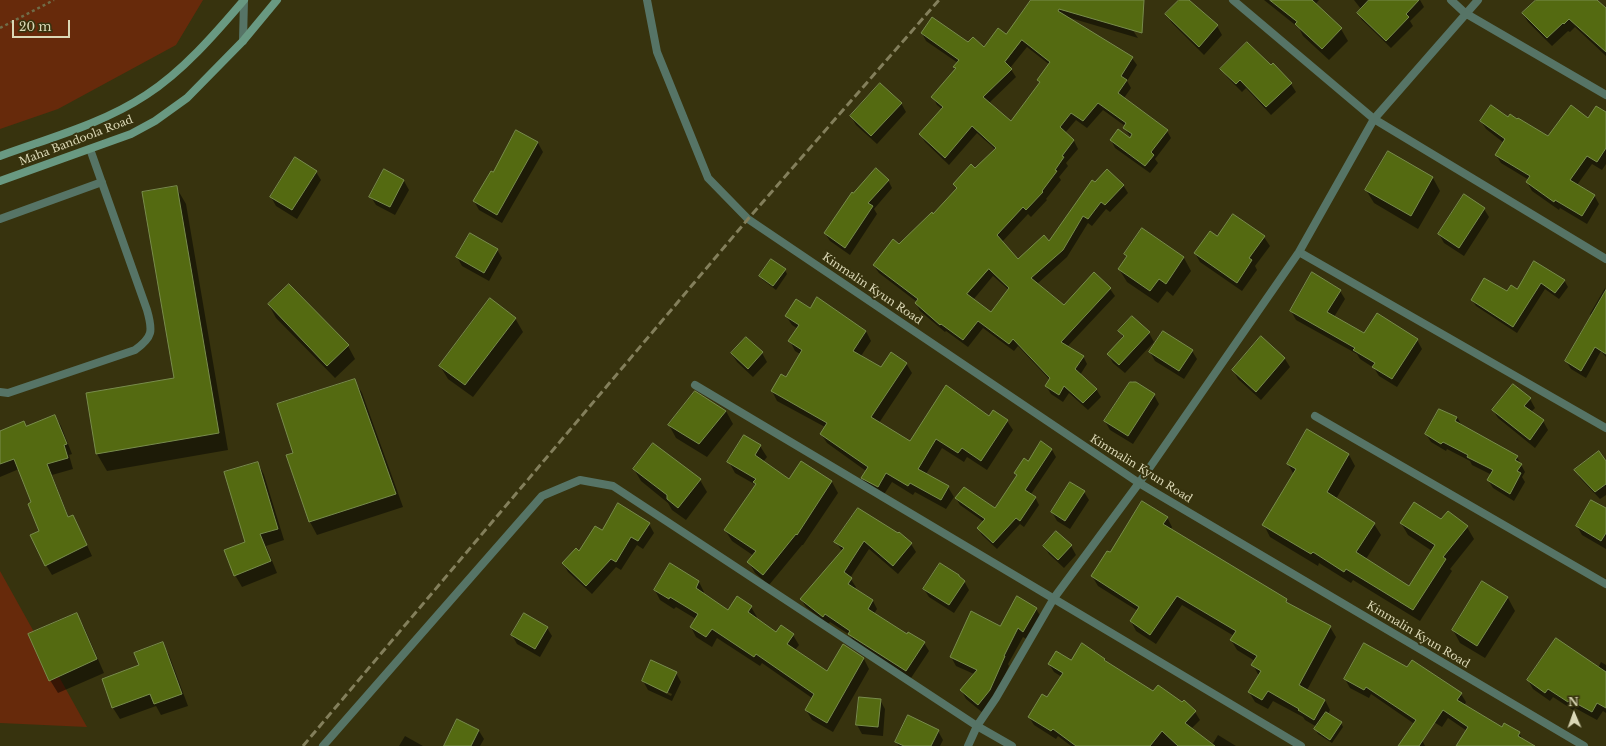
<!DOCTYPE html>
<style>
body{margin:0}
#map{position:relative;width:1606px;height:746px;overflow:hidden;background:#37330e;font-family:"Libre Baskerville",serif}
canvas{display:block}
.north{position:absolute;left:1554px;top:694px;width:40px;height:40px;-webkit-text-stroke:3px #37330e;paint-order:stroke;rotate:358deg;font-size:11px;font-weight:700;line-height:16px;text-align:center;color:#dbd8b6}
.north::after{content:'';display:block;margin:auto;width:14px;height:18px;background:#dbd8b6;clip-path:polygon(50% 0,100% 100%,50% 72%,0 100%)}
.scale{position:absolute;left:12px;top:20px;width:58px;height:18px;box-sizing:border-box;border:2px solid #dbd8b6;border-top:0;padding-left:5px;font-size:12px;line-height:14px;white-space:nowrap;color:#dbd8b6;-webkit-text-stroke:3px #37330e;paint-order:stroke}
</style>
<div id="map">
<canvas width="1606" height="746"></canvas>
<div class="north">N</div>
<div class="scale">20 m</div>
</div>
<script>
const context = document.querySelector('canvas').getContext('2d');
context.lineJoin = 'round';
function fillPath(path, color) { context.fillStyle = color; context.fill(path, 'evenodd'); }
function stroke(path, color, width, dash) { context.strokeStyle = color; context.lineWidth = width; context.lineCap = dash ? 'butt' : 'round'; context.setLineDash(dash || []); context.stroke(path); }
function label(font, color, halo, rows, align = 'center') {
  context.font = font + ' "Libre Baskerville",serif'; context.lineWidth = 4; context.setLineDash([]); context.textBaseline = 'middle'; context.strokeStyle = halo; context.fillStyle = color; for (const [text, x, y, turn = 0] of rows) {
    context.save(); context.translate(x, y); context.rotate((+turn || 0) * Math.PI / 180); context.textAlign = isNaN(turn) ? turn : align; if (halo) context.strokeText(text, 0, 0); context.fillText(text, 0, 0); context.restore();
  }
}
fillPath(new Path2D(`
 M0 0H203L176 45 58 109 0 129Z
 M0 571 87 727 0 723Z`), '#672a0b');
fillPath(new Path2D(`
 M1033 0H1102L1134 32 1138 38 1067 17 1132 58 1137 65 1127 81 1131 88 1124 98 1167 131 1171 138 1155 159 1158 163 1150 173 1115 148 1111 140 1130 139 1131 137 1124 128 1125 126 1103 110 1087 128 1076 120 1065 133 1074 141 1078 149 1066 163 1068 166 1059 177 1061 180 1046 199 1047 200 1031 217 1028 214 1002 242 1018 260 1049 242 1095 183 1123 185 1128 193 1110 212 1106 209 1092 226 1088 223 1067 257 1037 284 1064 306 1094 274 1110 289 1115 296 1067 347 1083 356 1087 364 1080 375 1096 389 1101 397 1088 410 1069 393 1063 402 1051 394 1046 386 1050 380 1018 346 1014 351 983 328 968 347 946 331 945 332 920 311 916 303 917 302 879 273 874 266 933 215 957 189 954 184 975 170 996 150 977 133 949 165 925 142 920 134 942 109 937 105 933 97 956 70 954 67 958 63 926 41 922 33 968 43 984 48 1006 35ZM1027 47 1050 65 1038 80 1040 84 1011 123 989 103 1016 77 1010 68ZM993 276 1009 290 991 314 973 300Z
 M1180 0H1187L1217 26 1222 35 1204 55 1172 23 1167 15Z
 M1264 0H1319L1315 5 1341 29 1348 41 1329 60 1303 36 1299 28Z
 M1354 0H1420L1424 7 1410 21 1413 26 1391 48 1362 20 1358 13 1361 9Z
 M1537 0H1596L1606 9V56L1575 27 1570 32 1568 31 1552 46 1528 22 1523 14Z
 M1222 69 1291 84 1296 92 1271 115 1246 88 1242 92 1227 77Z
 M901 103 906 112 877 144 856 125 851 116Z
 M1606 113V164L1602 170 1592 164 1577 185 1594 195 1599 204 1587 224 1560 208 1559 210 1532 191 1527 182 1529 180 1501 163 1496 155 1504 143 1486 129 1481 121 1508 119 1548 137Z
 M516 131 538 143 543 152 502 223 479 210 474 201 493 174Z
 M1388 153 1433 178 1440 191 1418 229 1374 203 1366 190Z
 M316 172 321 180 297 219 276 206 271 197Z
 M888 180 892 188 874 209 877 214 850 255 830 241 825 233Z
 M404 181 409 190 395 215 376 205 371 197Z
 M176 187 186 204 228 450 107 471 97 454 175 379Z
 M1484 209 1489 217 1464 256 1444 243 1439 234Z
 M1233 215 1264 237 1270 246 1255 266 1257 270 1242 291 1200 262 1195 253 1217 237Z
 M1142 229 1184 258 1191 271 1173 296 1167 291 1158 303 1127 282 1119 269 1127 257 1125 254Z
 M497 250 502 258 489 281 462 266 457 257Z
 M1535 263 1564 280 1568 287 1559 299 1545 289 1517 333 1476 306 1472 300 1518 291Z
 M785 270 787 274 776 290 763 280 760 276Z
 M1605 288 1606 357 1601 351 1586 378 1571 369 1566 361 1592 316 1590 314Z
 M1340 291 1345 299 1334 317 1365 334 1417 340 1422 349 1397 387 1379 376 1374 368 1360 359 1357 354 1296 320 1291 311Z
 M269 305 348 346 355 359 335 378 276 318Z
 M810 310 866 331 871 341 861 356 882 368 906 363 912 373 879 423 910 442 990 417 1007 421 1013 430 987 470 967 457 964 462 942 448 926 474 948 487 954 497 946 509 915 492 913 495 892 482 883 496 868 487 862 478 866 471 827 443 821 434 825 427 777 401 772 391 786 378 800 354 795 351 790 341 798 329 792 325 786 316Z
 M1132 317 1149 333 1154 342 1125 373 1113 363 1108 354 1123 337 1120 331Z
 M515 318 523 332 473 397 448 379 440 366Z
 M1261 338 1285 359 1290 367 1261 400 1238 379 1233 370Z
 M1192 351 1197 359 1184 379 1155 361 1150 352Z
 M762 353 767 362 753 377 737 362 732 354Z
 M354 380 362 393 403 507 317 535 310 522 288 456 294 454Z
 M1132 381 1154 395 1159 404 1133 444 1110 430 1105 421Z
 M695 393 726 411 733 424 707 457 676 438 669 425Z
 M1530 399 1535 408 1531 412 1543 421 1548 430 1535 448 1498 418 1493 410Z
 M55 416 61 426 72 454 69 455 73 469 52 475 69 518 78 526 92 556 52 575 46 565 41 531 33 503 19 469 0 477V432L26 427Z
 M1457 417 1462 426 1517 457 1525 472 1522 477 1525 482 1514 501 1493 488 1488 480 1492 475 1472 465 1470 461 1447 449 1446 451 1431 442 1426 434Z
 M1307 431 1349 455 1355 466 1336 499 1374 524 1381 535 1366 559 1409 587 1432 551 1408 535 1401 523 1442 521 1448 512 1467 527 1474 539 1450 569 1452 571 1420 621 1353 580 1351 583 1319 563 1318 566 1270 537 1264 525 1294 475 1288 464Z
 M760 446 767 457 763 462 790 481 802 463 832 482 838 493 803 545H802L769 585 755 573 749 562 754 556 732 541 725 530 756 485 735 473 729 462Z
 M1052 450 1056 457 1031 494 1035 497 1039 505 1024 527 1020 524 997 549 982 535 978 528 984 522 960 505 956 498 995 509 1017 477 1015 473 1028 462Z
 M258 463 264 475 284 540 266 546 277 573 242 587 235 575 246 542Z
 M1606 463V495L1600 499 1580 478 1576 470Z
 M634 469 700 480 707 492 686 520 672 510 668 503 641 481Z
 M1084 492 1089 500 1070 529 1057 521 1052 512Z
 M1606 510V549L1582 535 1577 526Z
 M1167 517 1172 527 1171 529 1286 600 1289 605 1330 627 1336 637 1307 690 1325 700 1330 710 1328 714 1341 723 1343 727 1332 743 1318 734 1316 730 1317 727 1305 720 1303 717 1273 701 1268 709 1255 702 1249 692 1259 676 1253 665 1255 661 1237 650 1231 640 1234 636 1182 605 1156 644 1136 631 1131 621 1138 611 1098 586 1092 576 1110 554Z
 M649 524 654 533 643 549 637 545 621 570 616 567 592 594 568 572 563 563 579 552 602 531Z
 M898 534 911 544 916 552 898 574 869 549 850 578 856 587 855 589 873 601 877 609 874 614 907 635 924 643 929 651 911 678 854 643 850 635 830 622 828 624 806 607 801 599 842 551 836 542Z
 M1044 546H1071L1076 555 1064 568 1049 554Z
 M671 564 699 582 704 592 703 594 728 611 751 607 757 617 756 619 776 633 781 626 793 635 799 645 795 650 827 673 843 645 864 659 869 669 833 732 812 720 806 710 812 698 762 663 760 666 717 638 712 647 696 637 691 627 696 619 676 607 674 609 660 600 655 590Z
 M964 581 969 590 954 613 929 597 924 589Z
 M1483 582 1508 598 1515 611 1485 658 1460 643 1453 630Z
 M1036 609 1041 617 1028 640 1023 637 1008 664 1009 666 994 699 983 713 966 699 961 690 974 674 956 666 951 657 1000 628Z
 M76 614 84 627 104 673 58 693 50 680Z
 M547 628 552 636 540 657 517 644 512 635Z
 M162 644 169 655 188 706 161 715 156 706 120 719 113 708 103 680 140 666Z
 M1083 645 1105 659 1107 663 1153 693 1195 712 1200 720 1191 729 1212 745 1218 735 1236 746H1071L1058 736 1056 739 1034 725 1029 717 1047 699 1062 677 1054 672 1049 664 1072 662Z
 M1601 662 1606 665V713L1603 711 1597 720 1575 708 1573 710 1553 697 1550 701 1533 689 1528 680 1598 668Z
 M1408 668 1461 694 1466 702 1464 706 1502 728 1519 733 1523 740 1533 746H1474L1467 731 1448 718 1442 727 1422 715 1416 725 1371 694 1369 698 1350 688 1345 679Z
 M676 673 681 682 672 701 648 690 643 681ZM649 683 672 694 671 696 649 685Z
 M860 698 880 700 885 709 883 736 862 734 857 725Z
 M479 731 484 739 480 746H450Z
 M938 731 943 740 940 746H899L896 742Z
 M1408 733 1423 742 1425 746H1399Z
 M405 736 423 746H399Z`), '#0007');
const building = new Path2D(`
 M1031 0H1144L1142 33 1059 9 1058 11 1133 57 1121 76 1127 80 1118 93 1168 130 1151 152 1154 155 1145 166 1110 140 1118 129 1130 138 1132 134 1123 128 1126 123 1098 103 1083 121 1071 113 1060 127 1074 140 1062 156 1064 157 1055 170 1057 171 1042 191 1043 192 1026 210 1023 207 997 235 1018 259 1044 235 1049 241 1092 180 1095 182 1107 169 1124 185 1105 205 1101 202 1088 219 1083 216 1063 250 1031 278 1064 305 1094 272 1111 288 1061 342 1084 356 1075 369 1097 389 1083 403 1064 386 1059 395 1045 386 1050 378 1013 339 1009 344 978 321 963 340 941 324 940 325 915 303 918 299 873 265 893 239 899 244 932 212 933 214 957 188 953 184 971 164 975 168 996 148 972 126 945 158 919 134 943 107 931 97 956 68 953 67 959 60 921 33 932 17 968 42 973 37 984 47 998 28 1006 34ZM1022 40 1050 62 1037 80 1040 82 1011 121 983 97 1012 69 1005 62ZM989 269 1009 288 991 312 967 294Z
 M1179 0H1189L1218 25 1199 47 1165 14Z
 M1270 0H1312L1342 28 1322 49 1295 24 1297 22Z
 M1369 0H1419L1406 14 1409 17 1386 41 1357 13Z
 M1536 0H1597L1606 8V52L1569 19 1564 24 1563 23 1547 38 1522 13Z
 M1247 42 1271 65 1273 63 1292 83 1266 107 1240 80 1236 84 1220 69Z
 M880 83 902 103 871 136 850 116Z
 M1491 105 1508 117 1510 114 1517 119 1518 118 1548 136 1571 105 1588 118 1596 106 1606 112V148L1597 162 1587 156 1570 180 1595 195 1582 216 1555 200 1554 202 1526 182 1530 176 1495 155 1505 139 1480 121Z
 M516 130 538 142 497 215 473 201 491 171 493 172Z
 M1388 151 1433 177 1411 216 1365 190Z
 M295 157 317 171 292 210 270 197Z
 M876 168 889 180 868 203 873 206 845 248 824 233 852 192 853 193Z
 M384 169 404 180 390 207 369 197Z
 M177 186 219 433 96 454 86 393 174 378 142 192Z
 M1464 194 1485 208 1459 248 1438 234Z
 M1233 214 1265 236 1249 258 1252 260 1237 283 1194 253 1210 231 1217 236Z
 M1142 228 1184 257 1166 284 1159 279 1150 291 1118 269 1127 256 1124 254Z
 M470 233 498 249 484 273 456 257Z
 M771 259 786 269 773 286 759 276Z
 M1534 261 1565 280 1555 293 1541 283 1513 327 1471 300 1484 278 1507 291 1511 285 1517 289Z
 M1312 272 1341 290 1327 312 1364 333 1377 313 1418 339 1392 379 1372 367 1375 363 1353 350 1355 348 1290 311Z
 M289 284 349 345 327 366 268 304Z
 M1606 290V354L1595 347 1581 371 1565 361Z
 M817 297 866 331 853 351 881 367 891 352 907 363 871 417 910 441 946 385 989 416 993 410 1008 420 981 461 962 448 958 453 936 439 918 469 949 486 941 500 910 483 908 486 886 473 878 487 861 478 868 467 820 434 827 423 771 391 781 374 786 377 802 350 788 341 799 325 785 316 796 299 810 308Z
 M490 298 516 318 465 385 439 366Z
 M1132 316 1150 332 1119 365 1107 354 1124 336 1118 331Z
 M1163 331 1193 350 1179 371 1149 352Z
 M1261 336 1285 358 1256 392 1232 370Z
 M746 337 763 352 748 369 731 353Z
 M355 379 396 494 309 522 286 455 293 453 277 404Z
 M1130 382H1136L1155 394 1128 436 1104 421Z
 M1513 384 1531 398 1524 406 1544 420 1530 440 1492 410Z
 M695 391 726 411 699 444 668 425Z
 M1439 409 1457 417 1455 421 1518 456 1515 460 1522 464 1517 471 1521 473 1510 494 1487 480 1493 470 1467 457 1468 455 1443 442 1441 444 1425 434Z
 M55 415 67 444 64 445 68 458 47 464 68 517 73 515 87 545 45 566 30 535 39 531 28 504 31 502 14 459 0 464V431L24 421 26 426Z
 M1307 429 1349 454 1327 492 1375 523 1356 552 1409 586 1435 545 1400 523 1414 502 1441 519 1448 511 1468 526 1443 557 1446 559 1413 610 1346 569 1344 572 1313 552 1311 554 1262 525 1296 469 1287 464Z
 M744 435 761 445 755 455 789 479 801 461 832 481 797 535 796 534 763 575 747 562 756 551 724 530 756 484 753 482 756 479 727 462Z
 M1041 441 1052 449 1025 490 1036 497 1020 521 1016 518 993 543 977 528 985 519 955 498 964 487 995 508 1017 475 1014 473 1024 458 1028 461Z
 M653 443 701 479 678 508 667 499V495L633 469Z
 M1599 451 1606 461V484L1595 492 1574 470Z
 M258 462 278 529 260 534 271 561 234 576 224 550 245 542 224 472Z
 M1070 482 1085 491 1065 521 1051 512Z
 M1591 500 1606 508V533L1601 541 1576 526Z
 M1142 501 1168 517 1163 524 1287 599 1286 602 1331 626 1299 685 1325 700 1314 720 1298 710 1299 709 1268 691 1262 700 1248 692 1261 671 1251 665 1257 656 1230 640 1236 631 1177 596 1150 635 1130 621 1139 607 1091 576 1107 551 1110 552Z
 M618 503 650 523 638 541 631 537 616 562 611 559 586 586 562 563 576 548 579 551 595 526 602 530Z
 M858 508 898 533 899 532 912 543 893 566 864 541 844 572 852 578 848 584 873 600 868 609 907 634 908 632 925 642 906 671 848 634 850 631 825 614 823 617 800 599 844 548 834 542Z
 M1056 531 1072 545 1058 560 1043 546Z
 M670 563 699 581 696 588 728 610 737 596 752 606 748 612 776 632 781 625 794 634 787 644 827 671 843 644 864 658 827 723 805 710 814 694 756 654 754 657 712 629 706 637 690 627 698 614 670 597 669 599 654 590Z
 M940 563 959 575V576L965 581 949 605 923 589Z
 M1482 581 1508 597 1477 646 1452 630Z
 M1017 596 1037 608 1023 632 1018 628 1004 656H1005L990 690 978 705 960 690 977 670 950 657 971 611 1000 626Z
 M77 613 97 659 49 681 28 634Z
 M524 613 548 627 535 649 511 635Z
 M1556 638 1606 672V708L1597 703 1592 712 1570 700 1568 702 1548 689 1545 693 1527 680Z
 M163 642 182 694 154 704 150 694 112 708 102 679 139 665 134 653Z
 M1082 643 1105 659 1104 660 1153 691 1158 685 1182 702 1184 700 1196 711 1185 723 1215 746H1178L1162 731 1150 746H1076L1053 729 1051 731 1028 717 1042 694 1047 697 1063 673 1048 664 1056 651 1071 660Z
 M1364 643 1407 667 1412 660 1462 693 1457 700 1502 727 1504 723 1520 732 1518 736 1535 746H1456L1468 727 1443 710 1419 746H1398L1416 720 1366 687 1364 690 1344 679Z
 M651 660 677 672 667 693 642 681Z
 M859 697 881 699 878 727 856 725Z
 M1326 712 1342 722 1330 740 1314 729Z
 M908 715 939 730 931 746H904L895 742Z
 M457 719 479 730 471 746H444Z`);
fillPath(building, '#546a11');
stroke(building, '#788c4c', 1);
stroke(new Path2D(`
 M0 28 54 0`), '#706c48', 2.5, [3, 3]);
stroke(new Path2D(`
 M647 0 657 52 708 178 748 219 1139 483 1584 746
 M1233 0 1374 119 1606 259
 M1451 0 1465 13 1606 95
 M243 41 244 0
 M0 219 102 182
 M1299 252 1606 428
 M695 385 1301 746
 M0 392 8 393 135 350C153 337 153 331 147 310L90 149
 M1315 416 1606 584
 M323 746 542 496 580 480 613 486 977 726 1012 746
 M968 746 977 726 996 698 1054 598 1139 483 1299 252 1374 119 1478 0`), '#567466', 8);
stroke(new Path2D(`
 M0 156C49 138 102 124 146 95 182 72 216 33 244 0
 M0 181 131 134 155 121 187 98 243 41 277 0`), '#699982', 8);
stroke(new Path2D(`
 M303 746 748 219 939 0`), '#837f5b', 3, [8, 4]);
label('11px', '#dbd8b6', '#37330e', [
 ["Maha Bandoola Road",76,141,-21],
 ["Kinmalin Kyun Road",872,289,34],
 ["Kinmalin Kyun Road",1141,469,32],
 ["Kinmalin Kyun Road",1418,635,31]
]);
</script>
